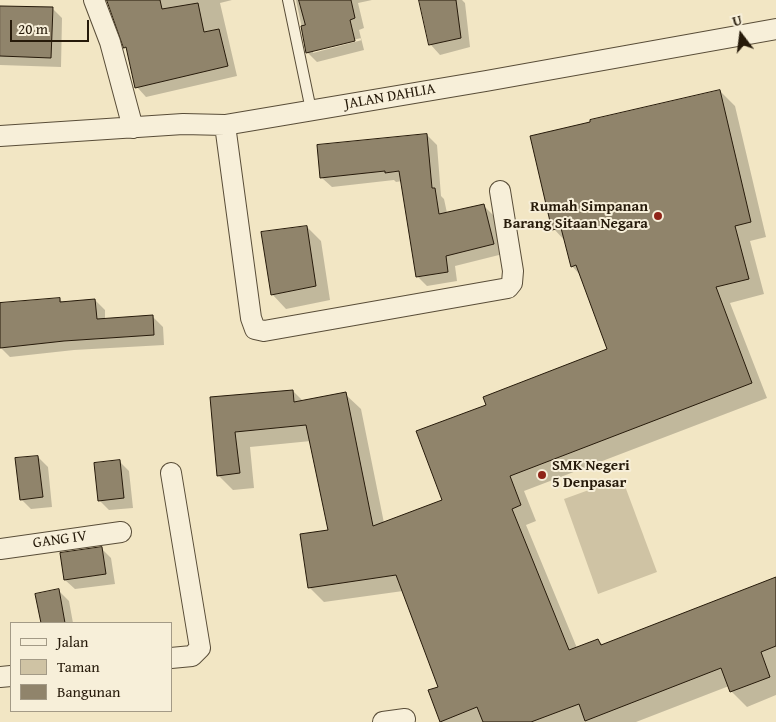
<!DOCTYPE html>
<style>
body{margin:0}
#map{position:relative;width:776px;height:722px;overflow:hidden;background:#f2e6c4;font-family:"Gentium Book Plus",serif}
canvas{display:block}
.legend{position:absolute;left:10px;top:622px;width:162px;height:90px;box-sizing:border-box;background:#f7efd9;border:1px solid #a39a86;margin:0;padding:6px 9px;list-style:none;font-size:15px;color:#261a0a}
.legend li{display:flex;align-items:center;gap:10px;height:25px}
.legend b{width:25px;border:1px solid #a39a86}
.north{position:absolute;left:716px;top:10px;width:50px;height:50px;-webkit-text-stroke:4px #f7efd9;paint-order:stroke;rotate:345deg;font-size:14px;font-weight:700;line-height:20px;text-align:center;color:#261a0a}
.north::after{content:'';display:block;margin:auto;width:18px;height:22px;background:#261a0a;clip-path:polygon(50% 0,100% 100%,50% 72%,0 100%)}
.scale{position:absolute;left:10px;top:20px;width:79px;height:22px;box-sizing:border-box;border:2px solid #261a0a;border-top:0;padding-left:6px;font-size:15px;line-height:18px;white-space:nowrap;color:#261a0a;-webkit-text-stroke:4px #f7efd9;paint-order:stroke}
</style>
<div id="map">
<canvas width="776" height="722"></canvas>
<ul class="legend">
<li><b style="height:6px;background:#f7efd9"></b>Jalan</li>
<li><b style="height:14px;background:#cfc3a4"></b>Taman</li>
<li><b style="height:14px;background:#90846b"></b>Bangunan</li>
</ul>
<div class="north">U</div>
<div class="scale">20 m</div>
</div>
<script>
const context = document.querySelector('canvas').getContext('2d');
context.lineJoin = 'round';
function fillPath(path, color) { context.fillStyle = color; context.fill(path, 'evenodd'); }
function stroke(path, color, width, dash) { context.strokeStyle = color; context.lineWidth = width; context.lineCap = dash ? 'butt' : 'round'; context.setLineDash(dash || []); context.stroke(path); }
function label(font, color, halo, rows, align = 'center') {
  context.font = font + ' "Gentium Book Plus",serif'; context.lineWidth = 4; context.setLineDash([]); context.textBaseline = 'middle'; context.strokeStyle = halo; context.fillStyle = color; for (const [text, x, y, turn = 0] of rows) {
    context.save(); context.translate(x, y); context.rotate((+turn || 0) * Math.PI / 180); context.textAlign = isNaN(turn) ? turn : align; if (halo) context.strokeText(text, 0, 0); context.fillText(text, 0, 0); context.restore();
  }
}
fillPath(new Path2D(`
 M622 478 657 572 598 594 564 499Z`), '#cfc3a4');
fillPath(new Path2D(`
 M107 0H232L220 3 237 76 146 97 137 87 128 50 125 47Z
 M296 0H372L358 3 364 28 359 30 364 50 317 62 307 52ZM361 38 362 40 313 53V50Z
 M420 0H462L465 3 470 47 440 55 431 45Z
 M0 7 52 8 62 18 61 67 0 65Z
 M720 91 735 106 766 237 750 241 764 294 730 303 767 398 524 491 536 521 526 525 577 648 598 640 603 645 776 578V695L747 707 731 691 729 686 636 722H442L439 687 403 591 324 602 309 587 329 531 311 441 250 447 254 488 233 490 218 475 211 398 293 391 304 402 345 394 361 409 384 523 444 500 487 405 608 350 581 276 572 266 566 242 554 229Z
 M427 135 437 145 441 196 444 199 447 213 483 205 493 215 503 254 455 266 457 281 427 286 417 276 402 181 396 182 394 180 332 187 322 178Z
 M307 227 321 241 330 300 286 309 272 294Z
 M60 299 63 303 95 300 105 310V320L153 317 163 327 164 345 74 350 10 357 0 347V304Z
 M38 457 48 467 52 507 31 509 21 499Z
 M119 461 129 471 133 508 109 510 99 500Z
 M101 548 111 558 115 584 75 589 65 580Z
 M59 591 69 601 73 623H42L37 595Z`), '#0003');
const building = new Path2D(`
 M107 0H160L162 9 198 3 204 32 219 29 228 66 135 88 126 47 124 48Z
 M299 0H351L355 18 350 20 355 41 306 53 301 26 305 25Z
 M419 0H456L461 38 429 45Z
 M0 6 53 7 51 58 0 56Z
 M720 90 751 222 735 226 749 279 716 287 752 383 510 476 521 505 512 509 569 650 598 639 601 645 776 577V646L761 652 770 677 730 692 721 668 585 721 579 704 531 722H483L477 707 440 722 428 690 438 687 396 575 308 588 300 534 328 530 306 425 235 432 240 473 217 476 210 397 293 390 294 402 346 392 373 526 442 500 416 431 486 405 483 397 607 349 576 265 571 267 561 228 552 230 530 136 590 122V120Z
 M427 134 432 188H435L439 214 484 204 494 244 446 256 448 272 416 277 399 171 385 173V171L320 178 317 145Z
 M307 226 316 286 271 295 261 232Z
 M60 298V302L95 299 97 319 153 315 154 335 64 341 0 348V303Z
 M38 456 43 497 20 500 15 458Z
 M120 460 124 498 98 501 94 463Z
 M102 547 106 574 64 580 60 553Z
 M59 589 65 623H41L35 594Z`);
fillPath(building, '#90846b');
stroke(building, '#261a0a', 1);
const service = new Path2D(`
 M288 0 311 110`);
const minor = new Path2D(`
 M94 0 110 42 133 128
 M225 125 251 318 255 329 264 331 508 288 512 283 513 271 500 191
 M0 136 183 124 225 125 486 81 776 29
 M171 473 200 648 192 656 171 658
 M0 549 121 532
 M0 677 11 676
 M383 722 405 719`);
stroke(service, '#594d38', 12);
stroke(minor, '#594d38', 22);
stroke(service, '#f7efd9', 10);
stroke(minor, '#f7efd9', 20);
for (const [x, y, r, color] of [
 [658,216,5,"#8f2418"],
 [542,475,5,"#8f2418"]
]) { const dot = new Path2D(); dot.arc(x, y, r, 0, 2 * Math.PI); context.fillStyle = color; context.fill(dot); stroke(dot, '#f7efd9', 2); }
label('15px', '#261a0a', '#f7efd9', [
 ["JALAN DAHLIA",390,97,-10],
 ["GANG IV",60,540,-8]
]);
label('bold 15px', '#261a0a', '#f7efd9', [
 ["Rumah Simpanan",648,207],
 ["Barang Sitaan Negara",648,224],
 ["SMK Negeri",552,466,"left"],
 ["5 Denpasar",552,483,"left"]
], 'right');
</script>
